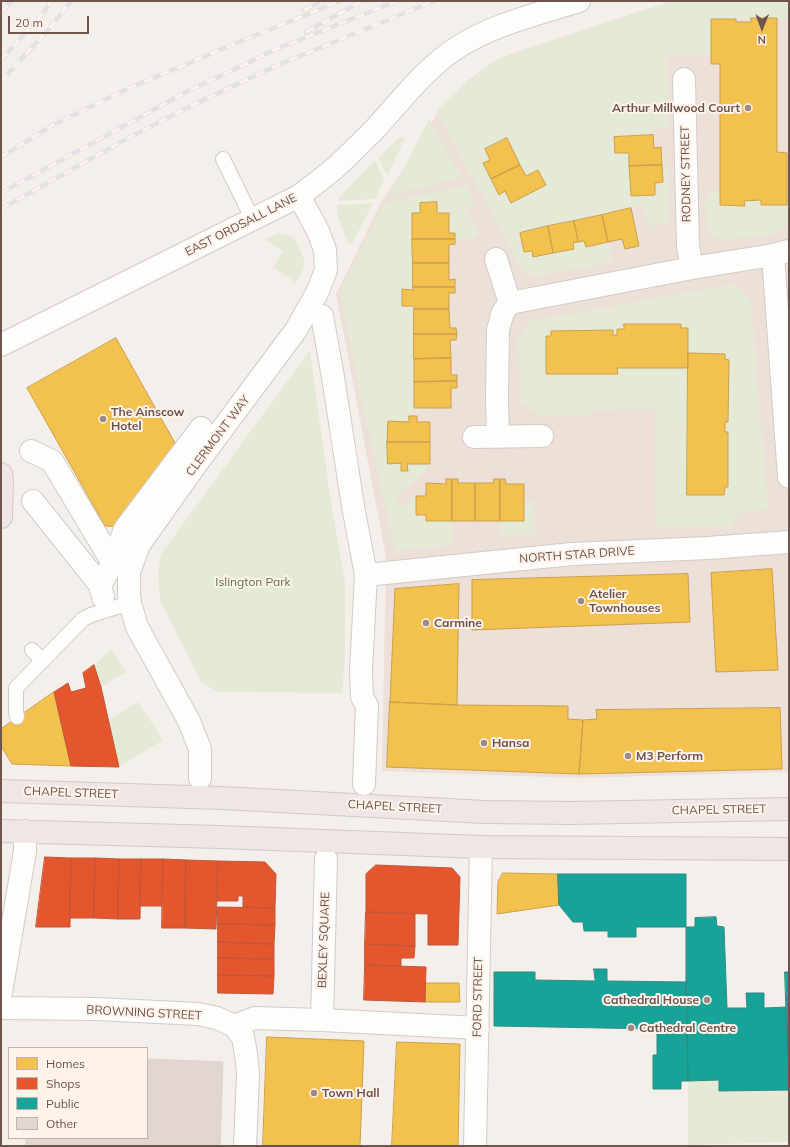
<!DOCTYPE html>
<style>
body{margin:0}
#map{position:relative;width:790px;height:1147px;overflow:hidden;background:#f4efea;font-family:Mulish,sans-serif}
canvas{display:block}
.frame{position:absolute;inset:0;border:2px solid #6f534d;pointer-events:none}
.legend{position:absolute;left:8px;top:1047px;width:140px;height:92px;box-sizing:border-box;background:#fdf3eb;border:1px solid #c4b3ac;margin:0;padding:5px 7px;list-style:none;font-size:12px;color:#6f534d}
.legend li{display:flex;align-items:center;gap:8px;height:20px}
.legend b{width:20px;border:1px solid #c4b3ac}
.north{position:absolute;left:742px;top:8px;width:40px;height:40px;-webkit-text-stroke:3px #fdf3eb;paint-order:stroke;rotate:181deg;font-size:11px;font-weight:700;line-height:16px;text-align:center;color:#6f534d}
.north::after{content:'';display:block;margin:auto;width:14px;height:18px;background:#6f534d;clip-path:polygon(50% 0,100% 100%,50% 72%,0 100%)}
.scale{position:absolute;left:8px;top:16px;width:81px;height:18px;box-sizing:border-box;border:2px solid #6f534d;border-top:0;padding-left:5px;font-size:12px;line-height:14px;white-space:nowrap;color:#6f534d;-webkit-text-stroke:3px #fdf3eb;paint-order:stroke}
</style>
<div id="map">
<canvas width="790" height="1147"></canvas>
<div class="frame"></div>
<ul class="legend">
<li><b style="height:11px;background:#f2c14e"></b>Homes</li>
<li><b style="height:11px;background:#e4572e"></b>Shops</li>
<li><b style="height:11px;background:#17a398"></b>Public</li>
<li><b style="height:11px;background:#e1d6d2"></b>Other</li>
</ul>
<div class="north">N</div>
<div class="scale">20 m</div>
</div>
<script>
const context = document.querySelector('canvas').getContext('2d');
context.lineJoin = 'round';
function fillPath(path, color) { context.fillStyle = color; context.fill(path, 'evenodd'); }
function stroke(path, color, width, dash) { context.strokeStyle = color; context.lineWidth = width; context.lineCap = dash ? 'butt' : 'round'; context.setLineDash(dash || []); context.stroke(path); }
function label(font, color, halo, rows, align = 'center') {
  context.font = font + ' Mulish,sans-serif'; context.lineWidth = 4; context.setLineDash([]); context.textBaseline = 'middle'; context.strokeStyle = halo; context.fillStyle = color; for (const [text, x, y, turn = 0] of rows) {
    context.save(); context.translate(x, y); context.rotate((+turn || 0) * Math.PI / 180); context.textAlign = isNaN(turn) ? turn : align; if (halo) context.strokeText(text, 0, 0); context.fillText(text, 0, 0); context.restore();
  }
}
fillPath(new Path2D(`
 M674 1H789V772L577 778 382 771 386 557 336 294 381 203 421 142 441 106 469 80 491 63 511 54 647 9Z`), '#ede0d8');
fillPath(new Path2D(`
 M674 1H789V19H711V56H667L668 129H653V135L614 137 615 153H629L631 196 655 195V183L663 182 662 165H669V222L648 226 644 206 520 233 524 252 532 251 534 257 574 250 573 243 584 241 586 246 608 242 612 262 535 277 521 269 454 143 437 113 441 106 491 63 511 54 647 9ZM507 138 526 176 538 171 546 185 511 203 505 191 499 195 483 163 490 160 485 149Z
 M429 119 462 178 390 195Z
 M400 137 405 138 387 176 378 158Z
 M375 160 384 180 375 199 338 201 341 195Z
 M466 186 475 203 465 209 480 234 476 236 475 239H455V233H449V213H437V202L420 203V213L412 214 413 290 402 289V306H414V408H433L434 411H410L409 422H388V464L401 463V471H407V464H430V466L395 499 402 508 415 495 416 515H426L452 521V545L395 551 358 383 354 359 340 293 385 203Z
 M710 191H720L721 205 744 206V201L761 200V205H789C789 221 789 229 772 234L724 240 715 238 708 232 707 225 705 198Z
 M373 203 352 244H348L338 216 337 205Z
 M278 233 294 237 304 259V268L296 283 273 267 283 251 265 239Z
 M734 284 751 300 768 510 740 511 731 527H655V409L591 410 590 416 536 417V413L520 402 518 338 532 321ZM624 324 688 328V353L725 354V359L729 360 728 422H725V432H728V487H725L724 495H687L688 368H617V374H546V336H551V331H582L617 335 624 329Z
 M310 350 330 496 345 583V655L342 693 219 692 202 683 160 601 158 574 161 554Z
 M534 501 535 534 500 538V521H524V502Z
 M111 649 126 672 101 687 94 665Z
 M138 702 163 740 119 767 108 720Z
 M719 1080V1091L789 1090V1142L688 1145V1081Z`), '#e5ead6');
const homes = new Path2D(`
 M751 18H777V152L787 153V205H761V200L744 201 745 206 720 205V64H711V19H736V22H751Z
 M653 135 654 148 661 147 662 165 629 166V153H615L614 137Z
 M507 138 520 165 491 179 483 163 490 160 485 149Z
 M520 165 526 176 538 170 546 185 511 203 505 191 499 195 491 179Z
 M662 165 663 182 655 183V195L631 196 629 166Z
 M437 202V213H449V233H455V239H412V213H420V203Z
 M631 208 639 246 625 249 622 239 608 242 602 215Z
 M602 215 608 242 586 247 584 241 578 242 574 221Z
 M574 221 578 242 573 243 574 249 553 253 548 226Z
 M548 226 553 253 533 257 532 251 524 252 520 233Z
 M412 239H455V244L449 245V263H413Z
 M413 263H449V280L455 279V287H413Z
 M413 287H455V293H449V309H414V306H402V289L413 290Z
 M414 309H449L450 328H456L457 334H414Z
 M624 324H681V328H688V368H617L618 374H546V336H551V331L613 330V335H617V329H624Z
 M414 334H457L456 340H450L451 358 414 359Z
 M116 338 179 450 122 527 105 526 27 388Z
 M688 353 725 354V359L729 360 728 422H725V432H728V487H725L724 495H687Z
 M451 358V375H457V381L414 382V359Z
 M457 381V388H451V408H414V382Z
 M409 416H417V422H430V442H387L388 421 409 422Z
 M387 442H430V464H407L408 471H401V463L388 464Z
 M446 479H452V521H426V515H416V496H426V483L446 484Z
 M452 479H458V483H475V521H452Z
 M494 479H500V521H475V483H493Z
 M500 479H505L506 484H524V521H500Z
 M772 569 778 670 716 672 711 573Z
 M688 574 690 622 472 630V580Z
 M459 584 457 705 390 702 395 589Z
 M54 692 71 766 12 764 1 746V729Z
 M390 702 457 705 568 706V719L583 720 579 774 387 767Z
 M780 708 782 769 579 774 583 720 597 719 596 710Z
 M503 873 558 874 559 905 497 914 498 882Z
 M425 983H459L460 1002H425Z
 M267 1037 364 1041 360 1146H263Z
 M397 1042 460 1044 458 1146H392Z`);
fillPath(homes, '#f2c14e');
stroke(homes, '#cba04e', 1);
const shops = new Path2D(`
 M94 665 101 687 119 767 71 766 54 692 68 683 71 692 86 688 83 673Z
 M45 857 71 858 70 927H36Z
 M71 858H95L94 918H70Z
 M95 858 119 859 118 919 94 918Z
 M119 859H141L140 919H118Z
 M141 859H163L162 906H140Z
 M163 859 186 860 185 928H162Z
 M186 860 218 861 216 929 185 928Z
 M218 861 265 862 276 874 275 908 243 907V896H238V901H217Z
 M376 865 452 868 460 877 458 945H428V914L366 912V874Z
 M218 907 275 908V925L218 924Z
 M366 912 415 914V946L365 944Z
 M218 924 275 925 274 944 218 942Z
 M218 942 274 944V959L218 958Z
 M365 944 415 946 414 958H401V966L365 965Z
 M218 958 274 959V976L218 975Z
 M365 965 426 967 425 1002 364 1000Z
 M218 975 274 976 273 994 218 993Z`);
fillPath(shops, '#e4572e');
stroke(shops, '#c15637', 1);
const public = new Path2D(`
 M558 874H686V927H636V937H608V931H584L583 922H573L559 905Z
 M716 917 717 926 724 927 727 1008H747L746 993H764V1008L786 1007 788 1058H789V1090L719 1091V1080L688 1081 686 982V927H695V918Z
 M594 969H607V981L686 982 688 1081H681V1089H653V1055H657V1029L494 1026V972H535V980L595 981Z
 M785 972H789V1058H788Z`);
fillPath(public, '#17a398');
stroke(public, '#318b82', 1);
const building = new Path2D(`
 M147 1059 223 1062 220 1146H26V1138H147Z`);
fillPath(building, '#e1d6d2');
stroke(building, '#dcd1cd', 1);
const lane = new Path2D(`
 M223 159 253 220
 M32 650 43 661
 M17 717 16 711V688L83 619 91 615 130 603`);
const street = new Path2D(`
 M684 79 688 246 692 268
 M773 255 789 477
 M496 259 510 303
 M322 316 333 377 353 506 366 575 361 671 362 697 367 706 364 784
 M498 436 497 398 498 330 503 312 510 303 692 268 773 255 789 251
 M474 437 542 436
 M31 451 52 461 113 563
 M33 501 100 585 103 597
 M366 575 572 554 708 548 789 542
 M100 585 113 563 125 529 201 428
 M200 778V749L189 721 137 627 130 603 129 594V572L139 545 197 463 296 330 317 293 326 270 325 250 318 231 299 196
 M1 1008 97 1009 198 1014 217 1018 234 1026 243 1037 246 1054 248 1074 245 1146
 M322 1020 326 859
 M234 1026 255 1018 322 1020 478 1028
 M475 1146 481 847`);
const secondary = new Path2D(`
 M1 345 299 196C311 187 323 178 335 168 348 156 361 143 374 130 400 102 425 68 458 47 494 24 538 14 579 1
 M1 993 25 851V831`);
const highway = new Path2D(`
 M1 474 2 481 1 517
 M1 791 222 798 485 812 570 813 789 809
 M1 831 220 837 481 847 789 849`);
stroke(lane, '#d3cbc7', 16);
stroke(street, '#d3cbc7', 24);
stroke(secondary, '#d4cac6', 24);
stroke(highway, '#d3cac7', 24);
stroke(lane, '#fdfdfc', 14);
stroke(street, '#fdfdfc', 22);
stroke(secondary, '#fdfdfc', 22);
stroke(highway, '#efe6e5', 22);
const rail = new Path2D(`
 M304 10 322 1
 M1 12 12 1
 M306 32 362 1
 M1 60 39 18 52 1
 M1 81 49 29 71 1
 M1 157 53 125 127 89 256 35 340 1
 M1 193 188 91 248 63 274 50 397 1
 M1 209 130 137 197 103 278 65 434 1`);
stroke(rail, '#e3e1e4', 4.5);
stroke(rail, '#fdf3eb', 3, [9]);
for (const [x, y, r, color] of [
 [748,108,4,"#9e8a84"],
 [103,419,4,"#9e8a84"],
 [581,601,4,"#9e8a84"],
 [426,623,4,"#9e8a84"],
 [484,743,4,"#9e8a84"],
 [628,756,4,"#9e8a84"],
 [707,1000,4,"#9e8a84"],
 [631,1028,4,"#9e8a84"],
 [314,1093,4,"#9e8a84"]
]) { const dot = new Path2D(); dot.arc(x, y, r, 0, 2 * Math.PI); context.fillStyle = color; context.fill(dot); stroke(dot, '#fdf3eb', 1.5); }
label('bold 12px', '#6f534d', '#fdf3eb', [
 ["Arthur Millwood Court",740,108,"right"],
 ["The Ainscow",111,412],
 ["Hotel",111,426],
 ["Atelier",589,594],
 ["Townhouses",589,608],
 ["Carmine",434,623],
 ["Hansa",492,743],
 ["M3 Perform",636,756],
 ["Cathedral House",699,1000,"right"],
 ["Cathedral Centre",639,1028],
 ["Town Hall",322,1093]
], 'left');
label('12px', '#6f534d', '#fdf3eb', [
 ["RODNEY STREET",686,174,-91],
 ["EAST ORDSALL LANE",241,225,-27],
 ["CLERMONT WAY",218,436,-53],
 ["NORTH STAR DRIVE",577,555,-4],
 ["CHAPEL STREET",71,793,2],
 ["CHAPEL STREET",395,807,3],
 ["CHAPEL STREET",719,810,-1],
 ["BEXLEY SQUARE",324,940,-88],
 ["FORD STREET",478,997,-89],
 ["BROWNING STREET",144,1013,3]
]);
label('12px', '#5d7447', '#fdf3eb', [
 ["Islington Park",253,582]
]);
</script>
